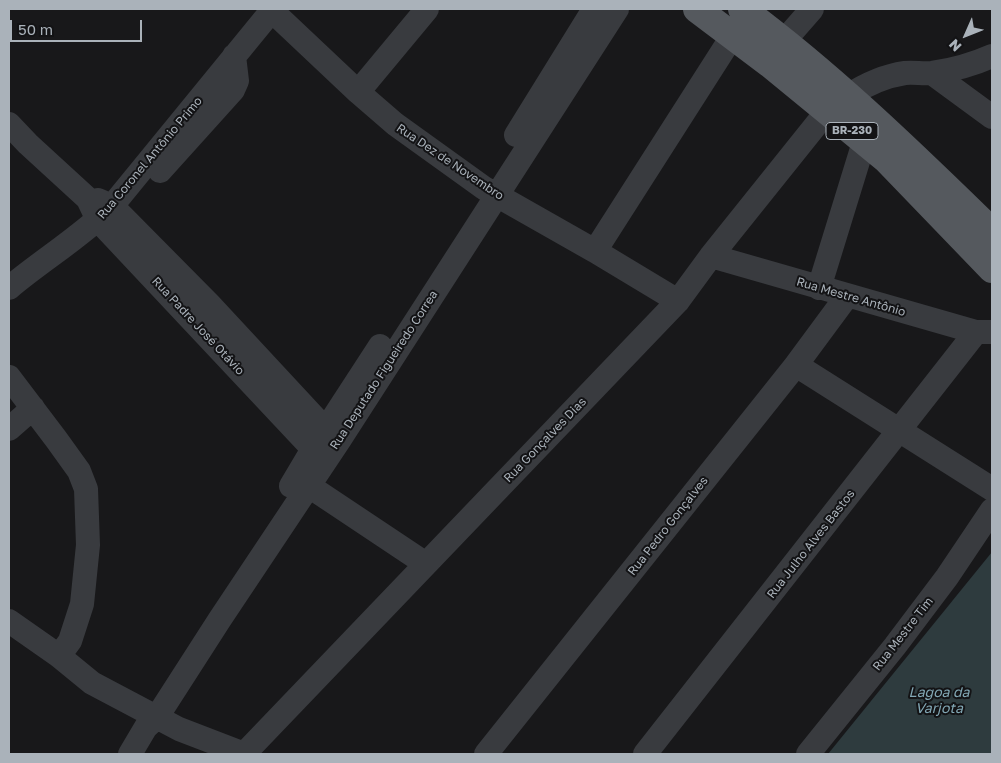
<!DOCTYPE html>
<meta charset="utf-8">
<style>
body{margin:0}
#map{position:relative;width:1001px;height:763px;overflow:hidden;background:#18181a;font-family:"Golos Text",sans-serif}
canvas{display:block}
.frame{position:absolute;inset:0;border:10px solid #aab2ba;pointer-events:none}
.north{position:absolute;left:941px;top:10px;width:50px;height:50px;-webkit-text-stroke:4px #131315;paint-order:stroke;rotate:226deg;font-size:14px;font-weight:700;line-height:20px;text-align:center;color:#aab2ba}
.north::after{content:'';display:block;margin:auto;width:18px;height:22px;background:#aab2ba;clip-path:polygon(50% 0,100% 100%,50% 72%,0 100%)}
.scale{position:absolute;left:10px;top:20px;width:132px;height:22px;box-sizing:border-box;border:2px solid #aab2ba;border-top:0;padding-left:6px;font-size:15px;line-height:18px;white-space:nowrap;color:#aab2ba;-webkit-text-stroke:4px #131315;paint-order:stroke}
</style>
<div id="map">
<canvas width="1001" height="763"></canvas>
<div class="frame"></div>
<div class="north">N</div>
<div class="scale">50 m</div>
</div>
<script>
const context = document.querySelector('canvas').getContext('2d');
context.lineJoin = 'round';
function fillPath(path, color) { context.fillStyle = color; context.fill(path, 'evenodd'); }
function stroke(path, color, width, dash) { context.strokeStyle = color; context.lineWidth = width; context.lineCap = dash ? 'butt' : 'round'; context.setLineDash(dash || []); context.stroke(path); }
function label(font, color, halo, rows, align = 'center') {
  context.font = font + ' "Golos Text",sans-serif'; context.lineWidth = 4; context.setLineDash([]); context.textBaseline = 'middle'; context.strokeStyle = halo; context.fillStyle = color; for (const [text, x, y, turn = 0] of rows) {
    context.save(); context.translate(x, y); context.rotate((+turn || 0) * Math.PI / 180); context.textAlign = isNaN(turn) ? turn : align; if (halo) context.strokeText(text, 0, 0); context.fillText(text, 0, 0); context.restore();
  }
}
fillPath(new Path2D(`
 M992 552V754H828Z`), '#2e3b3e');
stroke(new Path2D(`
 M270 9 358 92 395 124 484 188 595 251 678 301
 M784 41 812 9
 M932 73 992 117
 M358 92 427 9
 M848 96C865 85 884 76 905 73 914 72 923 74 932 73 953 70 974 64 992 56
 M9 124 28 144 88 199 98 220 313 449 323 458
 M516 135 594 9
 M160 171 233 90 237 81 234 56
 M98 200 112 206 209 304 326 430 337 437
 M595 251 733 35
 M711 256 976 332H991
 M9 288C42 260 81 237 112 206L273 9
 M819 288 864 142
 M796 365 992 489
 M9 377 56 439 79 471 86 489 88 545 82 604 70 641 59 656
 M9 429 33 408
 M297 478 426 564
 M291 486 313 449 380 346
 M9 621 59 656 92 683 179 729 244 754
 M130 754 146 727 157 717 220 619 340 439 617 9
 M244 754 678 301 711 256 828 110
 M486 754 796 365 847 296
 M645 754 976 332
 M808 754 895 646 947 577 992 510`), '#393b3f', 24);
stroke(new Path2D(`
 M697 9 770 64 887 160 992 269
 M742 9C827 72 904 146 980 220L992 234`), '#55595e', 28);
for (const [x, y, w] of [
 [852,131,52]
]) { const box = new Path2D(); box.roundRect(x - w / 2, y - 8.5, w, 17, 4); context.fillStyle = '#131315'; context.fill(box); stroke(box, '#aab2ba', 1); }
label('bold 11px', '#aab2ba', null, [
 ["BR-230",852,131]
]);
label('12px', '#aab2ba', '#131315', [
 ["Rua Coronel Antônio Primo",150,158,-50],
 ["Rua Dez de Novembro",450,162,34],
 ["Rua Mestre Antônio",851,297,16],
 ["Rua Padre José Otávio",198,326,47],
 ["Rua Deputado Figueiredo Correa",384,370,-57],
 ["Rua Gonçalves Dias",545,440,-46],
 ["Rua Pedro Gonçalves",668,526,-52],
 ["Rua Julho Alves Bastos",811,544,-52],
 ["Rua Mestre Tim",903,634,-52]
]);
label('italic 14px', '#82a7b4', '#131315', [
 ["Lagoa da",939,693],
 ["Varjota",939,709]
]);
</script>
